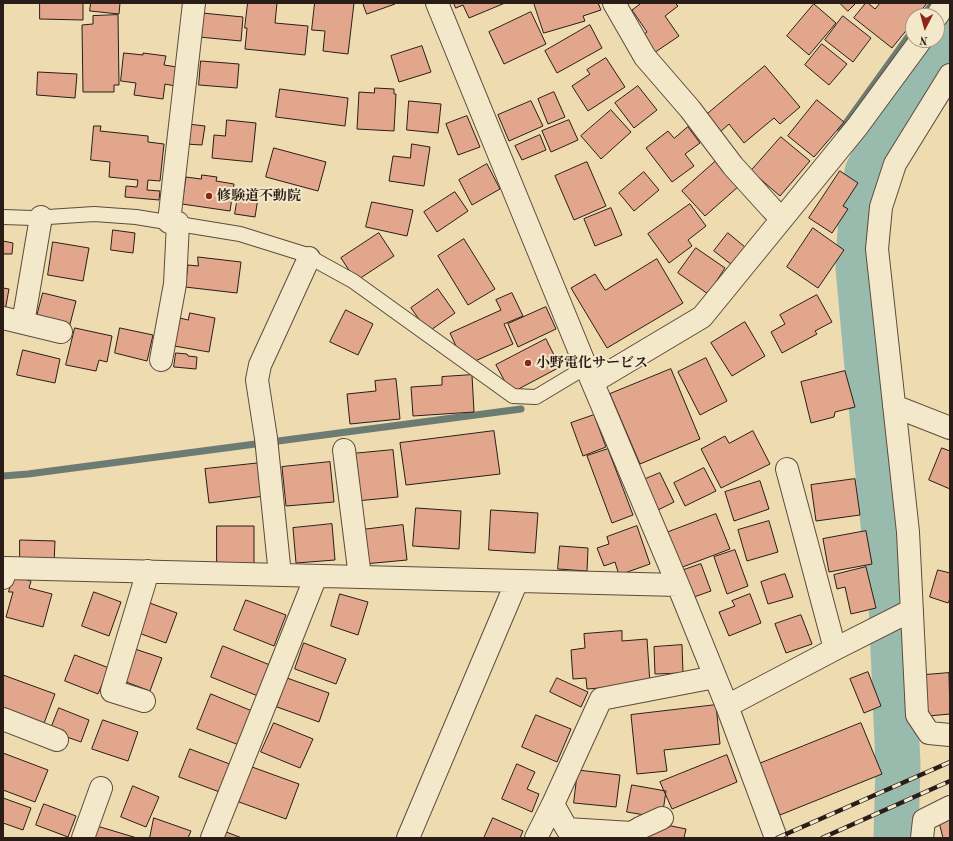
<!DOCTYPE html>
<meta charset="utf-8">
<style>
body{margin:0}
#map{position:relative;width:953px;height:841px;overflow:hidden;background:#eedbaf;font-family:"Old Standard TT",serif}
canvas{display:block}
.frame{position:absolute;inset:0;border:4px solid #2a1d18;pointer-events:none}
.north{position:absolute;left:905px;top:8px;width:40px;height:40px;box-sizing:border-box;background:#f4e8cb;border:1px solid #a39783;border-radius:50%;rotate:186deg;font-size:11px;font-weight:700;line-height:16px;text-align:center;color:#2a1d18}
.north::after{content:'';display:block;margin:auto;width:14px;height:18px;background:#8f2418;clip-path:polygon(50% 0,100% 100%,50% 72%,0 100%)}
</style>
<div id="map">
<canvas width="953" height="841"></canvas>
<div class="frame"></div>
<div class="north">N</div>
</div>
<script>
const context = document.querySelector('canvas').getContext('2d');
context.lineJoin = 'round';
function stroke(path, color, width, dash) { context.strokeStyle = color; context.lineWidth = width; context.lineCap = dash ? 'butt' : 'round'; context.setLineDash(dash || []); context.stroke(path); }
function fillPath(path, color) { context.fillStyle = color; context.fill(path, 'evenodd'); }
function label(font, color, halo, rows, align = 'center') {
  context.font = font + ' "Old Standard TT","Noto Serif JP",serif'; context.lineWidth = 4; context.setLineDash([]); context.textBaseline = 'middle'; context.strokeStyle = halo; context.fillStyle = color; for (const [text, x, y, turn = 0] of rows) {
    context.save(); context.translate(x, y); context.rotate((+turn || 0) * Math.PI / 180); context.textAlign = isNaN(turn) ? turn : align; if (halo) context.strokeText(text, 0, 0); context.fillText(text, 0, 0); context.restore();
  }
}
stroke(new Path2D(`
 M923 16 930 7
 M841 130 913 30
 M3 476 28 474 521 409`), '#6d7c72', 7);
stroke(new Path2D(`
 M896 838 898 765 891 603 866 356 858 268 861 212 867 172 888 131 950 33`), '#99bbae', 45);
const building = new Path2D(`
 M40 3H83V20L40 19Z
 M91 3H120L119 14 90 11Z
 M248 3H277L275 23 308 26 305 55 245 49 247 28H245Z
 M315 3H354L348 54 323 51 325 31 312 30Z
 M363 3H394L395 4 367 14Z
 M454 3H505L469 18 463 5 456 8Z
 M534 3H598L601 10 583 16 585 21 544 33Z
 M640 3H678L676 4 678 6 665 16 679 36 651 55 639 38 647 32 632 10 640 4Z
 M840 3H856L848 11Z
 M866 3H868L875 9 880 3H927L917 16H913V22L892 48 854 18Z
 M814 4 836 23 809 55 787 36Z
 M531 12 546 44 504 64 489 32Z
 M202 13 243 17 241 41 199 37Z
 M118 15 119 85H114V92H83L82 25 93 24V16Z
 M843 16 871 38 853 62 825 40Z
 M590 25 602 48 557 73 545 51Z
 M822 44 847 64 829 85 805 65Z
 M422 46 431 72 399 82 391 56Z
 M124 53 143 55V53L166 56 164 65 177 67 175 86 165 84 163 99 134 95 136 83 121 81Z
 M606 58 625 87 588 111 572 86 590 74 587 70Z
 M201 61 239 64 237 88 199 85Z
 M765 66 800 107 780 124 774 118 744 143 729 124 719 133 705 116Z
 M38 72 77 74 75 98 37 95Z
 M638 86 657 110 634 128 615 103Z
 M375 88 394 89V94H396L394 131 357 129 359 92 374 93Z
 M280 89 348 98 345 126 276 117Z
 M554 92 565 117 548 124 538 99Z
 M817 100 844 122 814 157 788 136Z
 M409 101 441 104 438 133 407 130Z
 M531 101 543 126 509 141 498 115Z
 M611 110 631 132 601 159 581 136Z
 M467 116 480 147 458 155 446 124Z
 M227 120 256 123 252 162 212 158 214 135 225 136Z
 M569 120 578 140 551 152 542 131Z
 M188 124 205 126 202 145 186 144Z
 M94 126H101L100 131 148 136V142L164 144 160 181 148 180 147 190 160 191 159 200 125 197 126 186 137 187 138 180 109 177 110 162 91 160Z
 M688 127 700 143 685 154 694 166 672 182 646 148 668 131 674 138Z
 M540 135 546 150 522 160 515 146Z
 M781 137 810 161 780 196 751 171Z
 M412 144 430 147 424 186 389 181 393 156 410 158Z
 M274 148 326 162 318 191 266 177Z
 M716 161 739 186 705 216 682 191Z
 M587 162 606 206 574 220 555 176Z
 M487 164 500 189 472 205 459 180Z
 M840 171 858 183 843 206 848 209 832 233 809 218Z
 M644 172 659 190 634 211 619 193Z
 M202 175 217 177 216 181 234 184 230 211 182 204 186 177 201 179Z
 M455 192 468 211 437 232 424 212Z
 M238 196 258 198 255 217 235 214Z
 M372 202 413 210 407 236 366 227Z
 M690 204 706 226 688 240 692 246 669 263 648 234Z
 M611 208 622 235 595 246 584 219Z
 M813 228 844 250 818 288 787 267Z
 M113 230 135 233 133 253 111 250Z
 M379 233 394 256 356 281 341 258Z
 M728 233 745 247 732 265 714 251Z
 M464 239 495 289 468 305 438 256Z
 M3 241 13 243 12 254H3Z
 M53 242 89 248 83 281 48 275Z
 M696 248 725 268 708 294 678 273Z
 M198 257 241 262 237 293 185 287 188 265 198 266Z
 M657 259 683 303 607 348 571 288 595 274 605 290Z
 M3 288 9 289 5 311H3Z
 M438 289 455 313 428 332 411 308Z
 M43 293 76 301 69 328 36 320Z
 M512 293 523 316 504 324 513 344 473 362 468 354 461 357 450 333 501 310 496 300Z
 M817 295 832 322 815 331 817 334 782 353 771 332 785 324 780 315Z
 M546 307 556 329 518 347 508 324Z
 M346 310 373 324 358 355 330 342Z
 M190 313 215 318 209 352 174 346 180 318 188 320Z
 M745 322 765 356 732 376 711 343Z
 M75 328 112 336 107 362 99 360 96 371 66 365Z
 M120 328 153 335 147 361 115 353Z
 M546 339 560 367 511 393 496 365Z
 M23 350 60 359 55 383 17 375Z
 M176 353 187 354 188 356 197 357 196 369 174 367Z
 M706 358 727 401 700 415 678 372Z
 M671 369 700 439 640 464 610 394Z
 M845 371 855 407 835 412 834 417 811 423 801 382Z
 M472 375 474 412 413 416 411 387 442 385V377Z
 M396 379 400 419 350 424 347 394 376 391 375 381Z
 M594 415 606 447 583 456 571 423Z
 M494 431 500 474 406 485 400 443Z
 M753 431 770 464 721 488 701 449 725 436 729 443Z
 M942 448 950 451V489L929 480Z
 M608 449 633 515 612 523 587 456Z
 M393 450 398 497 356 501 351 454Z
 M330 462 334 502 286 506 282 467Z
 M261 463 265 496 209 503 205 469Z
 M704 468 716 491 685 506 674 483Z
 M660 473 674 502 658 510 643 480Z
 M855 479 860 515 816 521 811 485Z
 M760 481 769 509 734 521 725 492Z
 M416 508 461 511 459 549 413 546Z
 M491 510 538 513 535 553 489 550Z
 M716 514 730 549 680 568 666 533Z
 M769 521 778 552 747 561 738 530Z
 M332 524 335 560 296 563 293 528Z
 M403 525 407 560 364 564 361 530Z
 M217 526H254V566L217 565Z
 M637 526 650 564 619 575 615 562 604 566 597 548 609 544 607 537Z
 M866 531 872 564 829 572 823 539Z
 M20 540 55 541 54 564H20Z
 M560 546 588 548 587 571 558 569Z
 M735 550 748 586 727 594 714 557Z
 M701 564 711 591 691 598 681 571Z
 M866 567 876 608 851 614 845 587 837 589 834 575Z
 M938 570 950 573V599L948 603 930 597Z
 M785 574 793 597 768 604 761 582Z
 M13 576 31 581 29 588 52 594 43 627 6 617 13 592H9Z
 M94 592 121 602 109 636 82 626Z
 M340 594 368 602 358 635 331 626Z
 M750 594 761 623 729 636 719 612 735 606 732 601Z
 M246 600 286 615 274 646 234 630Z
 M147 602 177 613 166 643 136 632Z
 M801 615 812 644 786 653 775 624Z
 M622 631V641L647 639 650 684 587 689 586 678 573 679 571 650 585 648 584 634Z
 M304 643 346 659 336 684 295 669Z
 M682 645 683 673 655 674 654 647Z
 M223 646 270 665 258 696 211 677Z
 M132 648 162 658 150 691 121 680Z
 M75 655 109 668 98 694 65 681Z
 M868 672 881 706 864 713 850 679Z
 M949 673 950 714 928 716 925 675Z
 M3 675 55 694 43 726 3 711Z
 M287 678 329 693 319 722 277 707Z
 M557 678 588 692 581 707 550 692Z
 M211 694 252 711 239 745 197 729Z
 M716 705 720 744 664 750 667 771 637 774 631 715Z
 M59 708 89 720 81 742 50 731Z
 M536 715 571 729 557 762 522 747Z
 M103 720 138 732 128 761 92 749Z
 M274 723 313 739 300 768 261 752Z
 M861 723 882 774 780 815 759 764Z
 M190 749 235 766 225 794 179 777Z
 M3 753 48 770 35 802 3 790Z
 M727 755 737 782 672 809 660 782Z
 M517 764 535 772 527 789 539 794 532 812 502 799Z
 M252 767 299 784 286 819 239 802Z
 M578 770 620 775 616 807 574 803Z
 M632 785 666 791 662 818 627 812Z
 M133 786 159 797 146 827 121 817Z
 M3 798 31 808 23 830 3 823Z
 M44 804 76 816 68 837 36 825Z
 M154 818 191 831 188 838H150Z
 M493 818 523 831 520 838H484Z
 M950 820V838H943L939 822Z
 M652 822 686 829 684 838H649Z
 M97 826 137 838H93Z
 M221 830 242 838H218Z`);
fillPath(building, '#e2a68d');
stroke(building, '#2a1d18', 1);
const lane = new Path2D(`
 M3 217 33 218 94 214 136 217 240 234 304 254 353 281 513 396 536 397 586 367`);
const street = new Path2D(`
 M437 3 586 367 678 585 727 706 776 838
 M614 3 645 57 690 109 733 166 771 208 782 219
 M937 16 945 3
 M950 75 895 164 881 207 877 249 908 532 917 715 929 733 950 735
 M169 222 194 3
 M3 318 61 332
 M23 323 41 217
 M161 360 175 284 178 223
 M593 382 702 317 857 127 921 40
 M894 406 950 428
 M344 450 360 577
 M787 469 835 649
 M280 575 266 438 257 380 260 365 309 258
 M3 578 6 568 678 585
 M144 701 112 691 148 571
 M727 706 835 649 912 610
 M3 719 57 740
 M662 818 640 828 632 833 567 829 553 804 601 699 715 677
 M83 838 101 788
 M212 838 316 576
 M408 838 517 581
 M536 838 553 804
 M922 838 924 820 950 807`);
stroke(lane, '#5b4c3e', 16);
stroke(street, '#5b4c3e', 24);
stroke(lane, '#f4e8cb', 14);
stroke(street, '#f4e8cb', 22);
const rail = new Path2D(`
 M777 838 950 762
 M822 838 950 781`);
stroke(rail, '#2a1d18', 4.5);
stroke(rail, '#f4e8cb', 3, [9]);
for (const [x, y, r, color] of [
 [209,196,4,"#8f2418"],
 [528,363,4,"#8f2418"]
]) { const dot = new Path2D(); dot.arc(x, y, r, 0, 2 * Math.PI); context.fillStyle = color; context.fill(dot); stroke(dot, '#f4e8cb', 1.5); }
label('bold 14px', '#2a1d18', '#f4e8cb', [
 ["修験道不動院",217,196],
 ["小野電化サービス",536,363]
], 'left');
</script>
